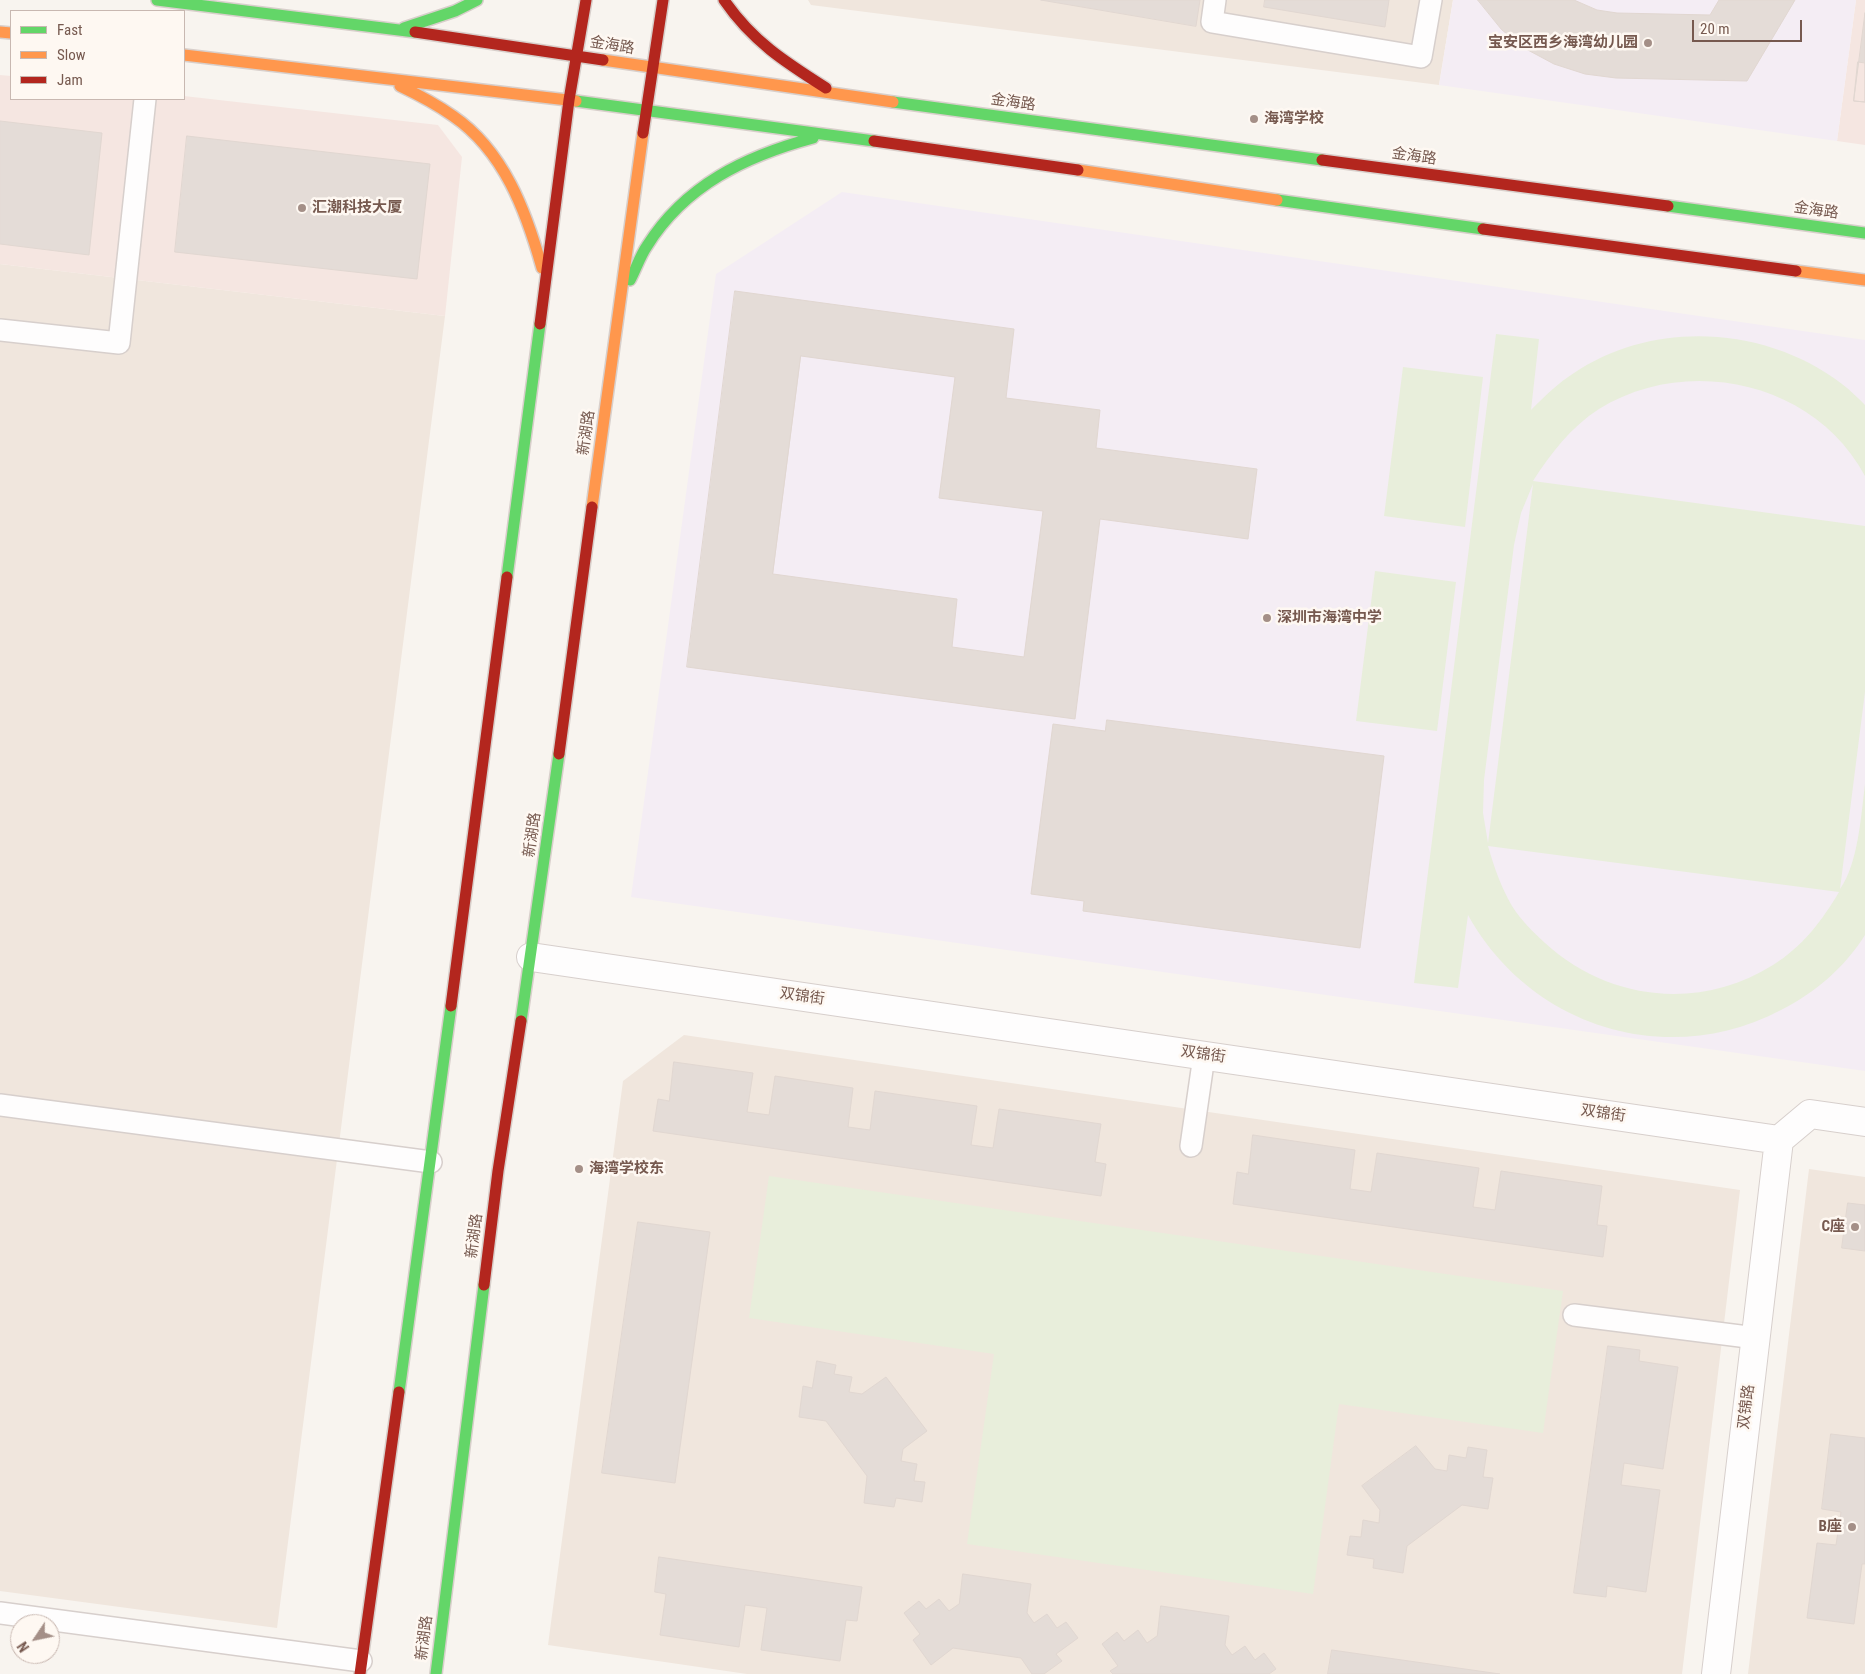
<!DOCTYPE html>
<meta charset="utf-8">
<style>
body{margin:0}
#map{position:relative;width:1865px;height:1674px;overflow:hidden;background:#f8f4ef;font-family:"Roboto Condensed",sans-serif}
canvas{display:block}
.legend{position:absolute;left:10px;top:10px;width:175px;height:90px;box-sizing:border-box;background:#fef8f2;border:1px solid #c8b8b1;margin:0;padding:6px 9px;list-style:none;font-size:15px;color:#76594f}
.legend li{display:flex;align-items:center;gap:10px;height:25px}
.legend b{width:25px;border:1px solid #c8b8b1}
.north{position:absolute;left:10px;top:1614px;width:50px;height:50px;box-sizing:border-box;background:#fef8f2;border:1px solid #c8b8b1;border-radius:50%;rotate:236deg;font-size:14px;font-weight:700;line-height:20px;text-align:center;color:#76594f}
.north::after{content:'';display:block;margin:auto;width:18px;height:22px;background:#a48f87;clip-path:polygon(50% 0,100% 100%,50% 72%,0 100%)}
.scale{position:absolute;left:1692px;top:20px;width:110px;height:22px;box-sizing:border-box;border:2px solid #76594f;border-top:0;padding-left:6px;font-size:15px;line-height:18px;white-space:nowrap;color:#76594f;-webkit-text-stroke:4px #fef8f2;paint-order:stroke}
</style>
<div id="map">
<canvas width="1865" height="1674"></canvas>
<ul class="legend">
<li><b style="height:6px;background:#63d668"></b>Fast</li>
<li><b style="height:6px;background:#ff974d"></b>Slow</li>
<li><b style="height:6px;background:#b3261e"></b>Jam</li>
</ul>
<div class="north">N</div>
<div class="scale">20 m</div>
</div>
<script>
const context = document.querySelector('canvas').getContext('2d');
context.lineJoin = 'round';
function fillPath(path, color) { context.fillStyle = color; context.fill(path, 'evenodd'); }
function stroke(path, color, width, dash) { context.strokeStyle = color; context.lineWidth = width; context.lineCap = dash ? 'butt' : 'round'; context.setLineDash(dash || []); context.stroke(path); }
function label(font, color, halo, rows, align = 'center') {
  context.font = font + ' "Roboto Condensed","Noto Sans SC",sans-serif'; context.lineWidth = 5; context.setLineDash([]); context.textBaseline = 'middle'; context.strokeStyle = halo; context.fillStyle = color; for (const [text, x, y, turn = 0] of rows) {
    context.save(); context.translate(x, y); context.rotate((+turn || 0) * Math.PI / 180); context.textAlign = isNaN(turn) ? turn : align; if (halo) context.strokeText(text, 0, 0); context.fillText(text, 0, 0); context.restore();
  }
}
fillPath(new Path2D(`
 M808 0H1453L1439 85 811 5Z
 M0 264 445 316 277 1628 0 1591Z
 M684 1035 1740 1190 1682 1674H747L548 1645 623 1081Z
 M1809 1169 1865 1177V1674H1748Z`), '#f0e6dd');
fillPath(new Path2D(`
 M1856 0H1865V145L1837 141Z
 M0 75 11 76V99H184V96L438 125 462 157 445 316 0 264Z`), '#f5e6e1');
fillPath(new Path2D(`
 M1453 0H1856L1837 141 1439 85Z
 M842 192 1865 340V1071L631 897 716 274Z`), '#f4edf4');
fillPath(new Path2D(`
 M1496 334 1539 339 1531 410C1545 396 1558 383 1574 373 1654 319 1767 326 1842 384 1850 390 1858 398 1865 405V476C1815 382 1688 354 1599 409 1571 427 1551 453 1533 481L1865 526V692L1840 889C1858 864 1861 816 1865 784V935C1845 967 1815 993 1781 1010 1667 1070 1530 1027 1468 915L1458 988 1414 983ZM1533 484 1488 843 1483 813 1484 780 1514 545 1521 513ZM1488 846 1839 892C1822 921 1802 947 1773 965 1700 1011 1608 1001 1545 943 1533 932 1521 920 1512 906 1501 887 1494 867 1488 846Z
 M1403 367 1483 377 1465 527 1384 516Z
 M1375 571 1456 582 1437 731 1356 721Z
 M769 1176 1563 1291 1543 1433 1339 1404 1313 1594 967 1544 994 1354 749 1318Z`), '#e8eedb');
const building = new Path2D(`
 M1041 0H1200L1196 26Z
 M1265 0H1389L1385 27 1264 7Z
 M1478 0H1574L1597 10 1617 13 1710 15 1719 0H1795L1747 81 1616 78 1585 74 1554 64 1526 49 1502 30Z
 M1865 13V102L1854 101Z
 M1858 62 1865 63V102L1854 101Z
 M0 121 102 133 89 255 0 244Z
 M187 136 430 164 417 279 175 252Z
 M735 291 1014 329 1006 398 1100 410 1096 448 1257 469 1248 539 1100 519 1075 719 687 667ZM801 356 955 377 939 498 1043 511 1024 657 952 647 957 599 773 574Z
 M1107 720 1384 756 1360 948 1083 911 1084 901 1031 894 1053 724 1105 731Z
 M674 1062 753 1073 747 1112 769 1115 775 1076 853 1088 848 1127 870 1130 875 1091 977 1106 971 1145 993 1148 999 1109 1101 1124 1095 1162 1106 1164 1101 1196 653 1131 658 1099 669 1101Z
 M1253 1135 1355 1150 1350 1189 1371 1192 1377 1153 1479 1168 1473 1207 1495 1210 1501 1171 1602 1186 1597 1225 1607 1226 1603 1257 1233 1204 1237 1172 1248 1174Z
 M1848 1203 1865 1205V1251L1842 1248Z
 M638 1222 710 1232 675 1483 602 1473Z
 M1608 1346 1640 1350 1639 1361 1678 1367 1663 1469 1624 1463 1621 1485 1660 1490 1646 1592 1607 1586 1606 1597 1574 1593Z
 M817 1361 836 1365 834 1374 852 1377 849 1392 862 1394 886 1377 927 1431 903 1449 901 1461 917 1464 914 1481 925 1482 922 1502 896 1498 894 1507 864 1503 867 1476 826 1421 799 1417 803 1386 812 1388Z
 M1831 1434 1865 1438V1564H1862L1854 1624 1807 1618 1817 1543 1836 1545 1841 1512 1822 1509Z
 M1416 1446 1435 1469 1447 1471 1449 1455 1466 1458 1468 1447 1487 1450 1483 1477 1493 1478 1488 1509 1462 1505 1407 1546 1403 1573 1373 1568 1374 1559 1347 1555 1350 1536 1361 1537 1363 1520 1379 1523 1380 1510 1362 1486Z
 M659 1557 862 1587 857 1621 846 1620 840 1661 761 1650 767 1608 745 1605 739 1647 660 1635 666 1594 655 1592Z
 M963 1574 1031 1584 1027 1613 1034 1623 1047 1614 1057 1628 1066 1622 1078 1638 1056 1654 1062 1661 1044 1674H1032L1021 1658 953 1648 931 1665 913 1640 920 1634 904 1613 919 1601 926 1609 939 1599 949 1611 959 1604Z
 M1161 1606 1229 1616 1225 1645 1232 1655 1245 1646 1255 1660 1264 1653 1276 1669 1269 1674H1113L1110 1671 1118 1666 1102 1644 1117 1632 1124 1641 1138 1630 1147 1643 1157 1636Z
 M1332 1650 1500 1674H1328Z`);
fillPath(building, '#e4dcd7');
stroke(building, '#e1d7d1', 1);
const lane = new Path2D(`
 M1215 0 1212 22 1421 57 1431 0
 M0 330 119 343 145 99
 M0 1105 431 1162
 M1191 1146 1204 1056
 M1574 1315 1756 1338
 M0 1613 361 1661`);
const street = new Path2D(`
 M531 957 1779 1140 1810 1114 1865 1122
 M1716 1674 1779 1140`);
const fast = new Path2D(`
 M157 0 415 32
 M404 28 455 11 477 0
 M576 101 874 141
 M893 102 1322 160
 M1277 200 1483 229
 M1668 206 1865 233
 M630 280C636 269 640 256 647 246 685 185 746 156 813 138
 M507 577 540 324
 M521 1021 559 754
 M399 1392 451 1006
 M436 1674 484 1285`);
const slow = new Path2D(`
 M0 32 11 33
 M184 55 576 101
 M603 60 893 102
 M400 86C419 95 436 104 453 116 504 151 526 211 542 268
 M1078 170 1277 200
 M1796 271 1865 280
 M592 507 643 133`);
const jam = new Path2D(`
 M724 0C752 41 785 62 826 88
 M415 32 603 60
 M643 133 663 0
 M874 141 1078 170
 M1322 160 1668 206
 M1483 229 1796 271
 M540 324 569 100 586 0
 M559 754 592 507
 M451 1006 507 577
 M484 1285 498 1171 521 1021
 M360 1674 399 1392`);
stroke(lane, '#d7cfcc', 24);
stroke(street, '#d7cfcc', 30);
stroke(fast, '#d8cfcb', 14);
stroke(slow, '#d8cfcb', 14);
stroke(jam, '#d8cfcb', 14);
stroke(lane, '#fefdfd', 21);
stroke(street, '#fefdfd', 28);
stroke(fast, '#63d668', 11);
stroke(slow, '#ff974d', 11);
stroke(jam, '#b3261e', 11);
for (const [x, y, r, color] of [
 [1648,43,5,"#a48f87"],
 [1254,119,5,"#a48f87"],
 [302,208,5,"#a48f87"],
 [1267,618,5,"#a48f87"],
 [579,1169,5,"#a48f87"],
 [1855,1227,5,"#a48f87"],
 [1852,1527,5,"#a48f87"]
]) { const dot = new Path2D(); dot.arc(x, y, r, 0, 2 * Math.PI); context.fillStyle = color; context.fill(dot); stroke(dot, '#fef8f2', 2); }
label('bold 15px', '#76594f', '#fef8f2', [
 ["宝安区西乡海湾幼儿园",1638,43,"right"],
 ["海湾学校",1264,119],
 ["汇潮科技大厦",312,208],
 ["深圳市海湾中学",1277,618],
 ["海湾学校东",589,1169],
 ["C座",1845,1227,"right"],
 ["B座",1842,1527,"right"]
], 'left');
label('15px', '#76594f', '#fef8f2', [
 ["金海路",612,46,9],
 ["金海路",1013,103,8],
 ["金海路",1414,157,8],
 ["金海路",1816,211,8],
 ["新湖路",587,433,-82],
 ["新湖路",533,835,-82],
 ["双锦街",802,997,8],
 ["双锦街",1203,1055,8],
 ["双锦街",1603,1114,8],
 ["新湖路",475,1236,-83],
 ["双锦路",1747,1407,-83],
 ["新湖路",425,1638,-83]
]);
</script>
